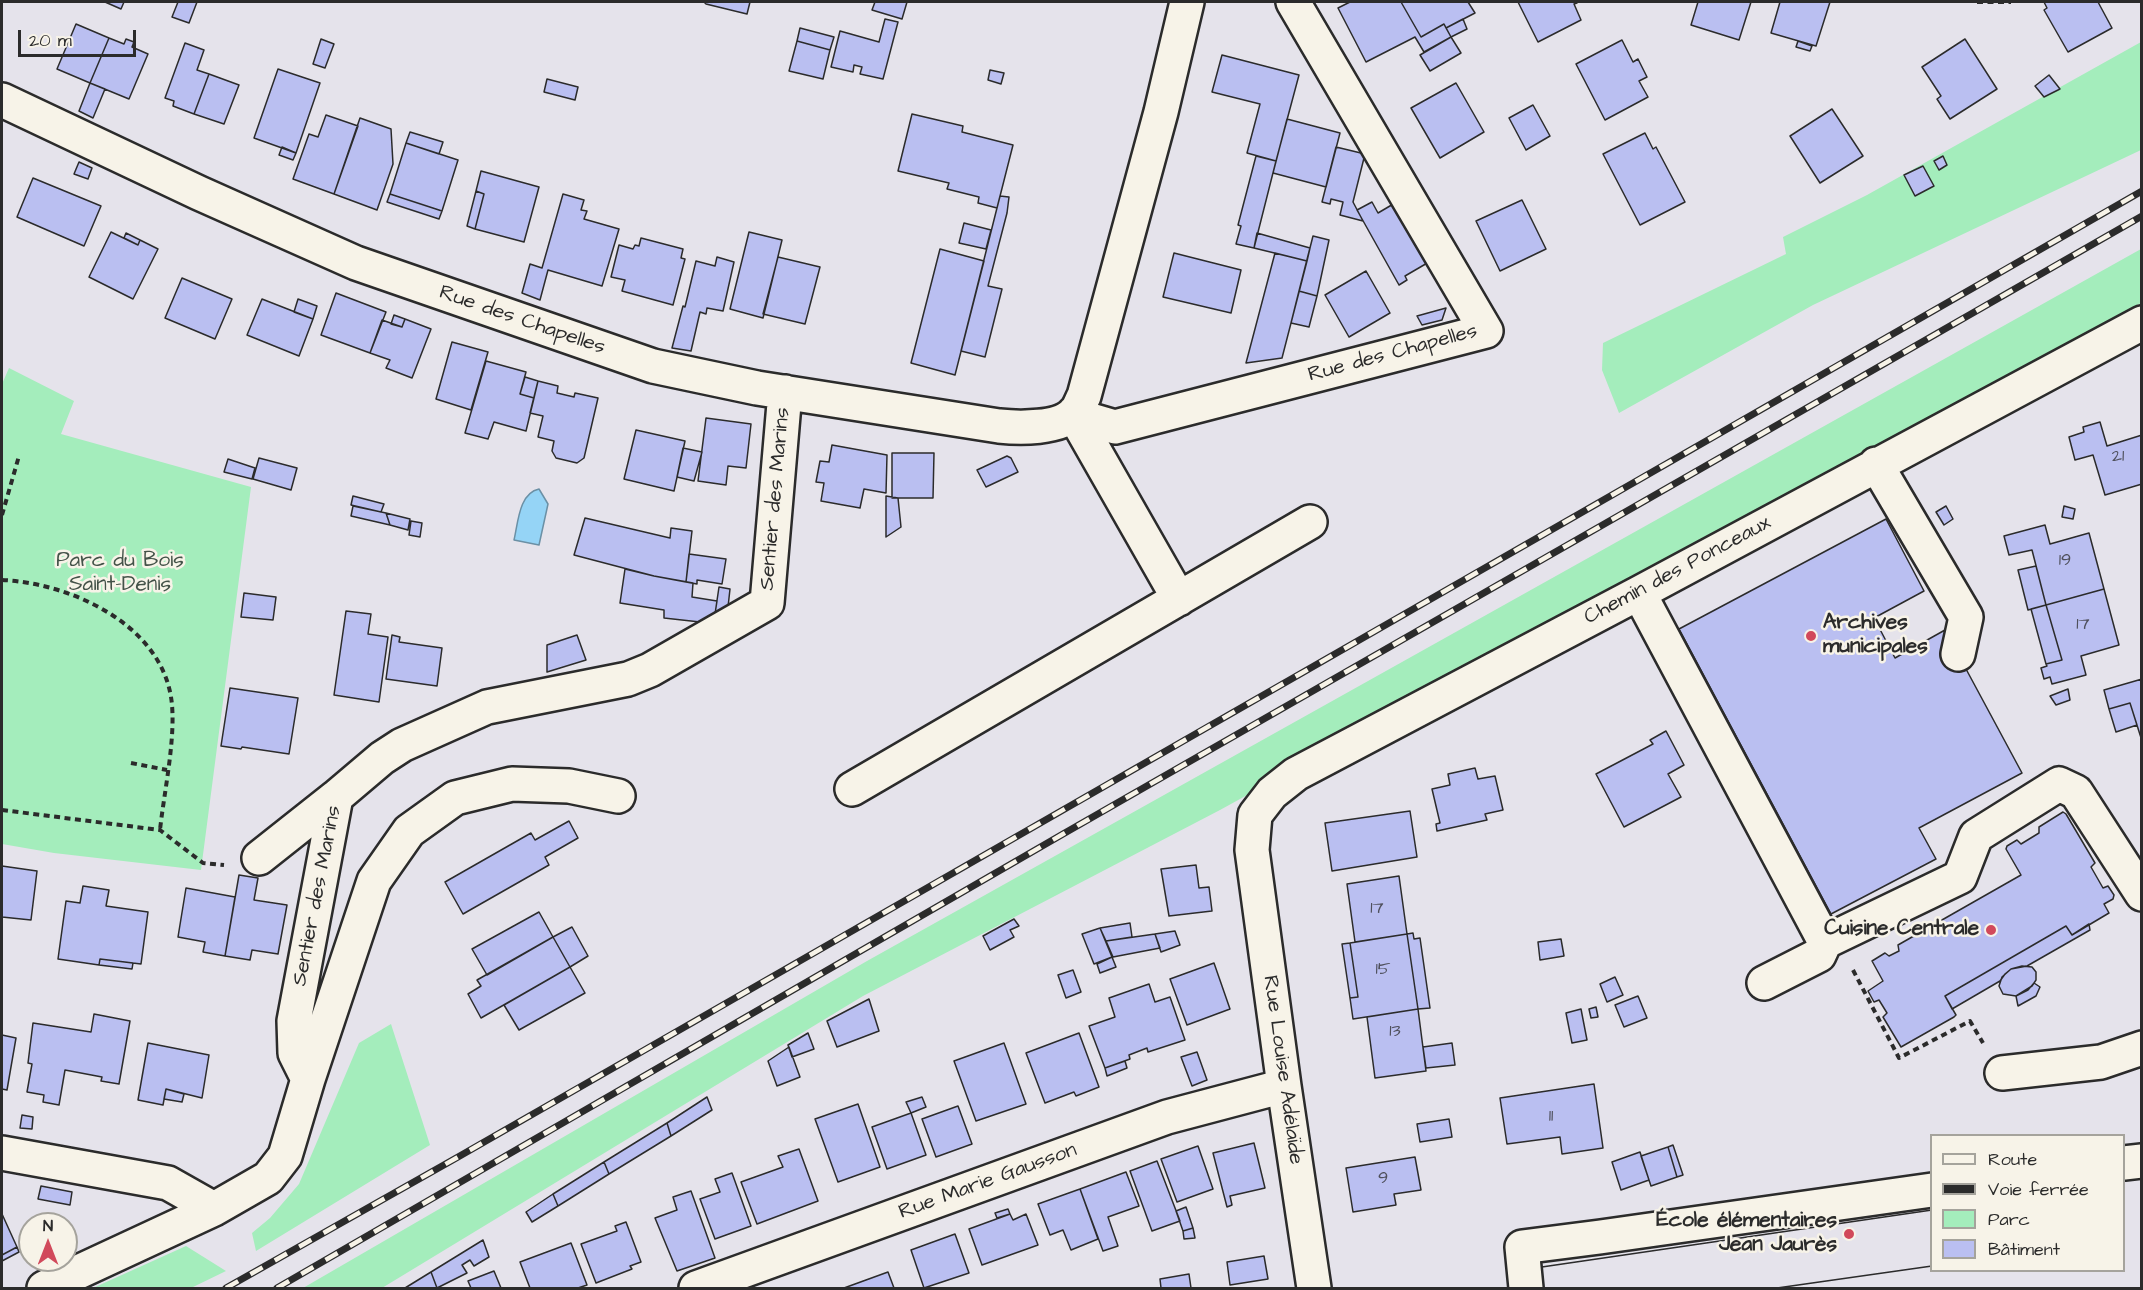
<!DOCTYPE html>
<meta charset="utf-8">
<style>
body{margin:0}
#map{position:relative;width:2143px;height:1290px;overflow:hidden;background:#e5e3eb;font-family:"Architects Daughter",sans-serif}
canvas{display:block}
.frame{position:absolute;inset:0;border:3px solid #2b2b2b;pointer-events:none}
.legend{position:absolute;left:1930px;top:1134px;width:195px;height:138px;box-sizing:border-box;background:#f7f3e8;border:2px solid #a5a39c;margin:0;padding:8px 10px;list-style:none;font-size:18px;color:#2b2b2b}
.legend li{display:flex;align-items:center;gap:12px;height:30px}
.legend b{width:30px;border:2px solid #a5a39c}
.north{position:absolute;left:18px;top:1212px;width:60px;height:60px;box-sizing:border-box;background:#f7f3e8;border:2px solid #a5a39c;border-radius:50%;rotate:0deg;font-size:16px;font-weight:700;line-height:24px;text-align:center;color:#2b2b2b}
.north::after{content:'';display:block;margin:auto;width:21px;height:27px;background:#d1495b;clip-path:polygon(50% 0,100% 100%,50% 72%,0 100%)}
.scale{position:absolute;left:18px;top:30px;width:118px;height:27px;box-sizing:border-box;border:3px solid #2b2b2b;border-top:0;padding-left:8px;font-size:18px;line-height:21px;white-space:nowrap;color:#2b2b2b;-webkit-text-stroke:4px #f7f3e8;paint-order:stroke}
</style>
<div id="map">
<canvas width="2143" height="1290"></canvas>
<div class="frame"></div>
<ul class="legend">
<li><b style="height:8px;background:#f7f3e8"></b>Route</li>
<li><b style="height:8px;background:#2b2b2b"></b>Voie ferrée</li>
<li><b style="height:16px;background:#a4edbc"></b>Parc</li>
<li><b style="height:16px;background:#babff1"></b>Bâtiment</li>
</ul>
<div class="north">N</div>
<div class="scale">20 m</div>
</div>
<script>
const context = document.querySelector('canvas').getContext('2d');
context.lineJoin = 'round';
function fillPath(path, color) { context.fillStyle = color; context.fill(path, 'evenodd'); }
function stroke(path, color, width, dash) { context.strokeStyle = color; context.lineWidth = width; context.lineCap = dash ? 'butt' : 'round'; context.setLineDash(dash || []); context.stroke(path); }
function label(font, color, halo, rows, align = 'center') {
  context.font = font + ' "Architects Daughter",sans-serif'; context.lineWidth = 5; context.setLineDash([]); context.textBaseline = 'middle'; context.strokeStyle = halo; context.fillStyle = color; for (const [text, x, y, turn = 0] of rows) {
    context.save(); context.translate(x, y); context.rotate((+turn || 0) * Math.PI / 180); context.textAlign = isNaN(turn) ? turn : align; if (halo) context.strokeText(text, 0, 0); context.fillText(text, 0, 0); context.restore();
  }
}
fillPath(new Path2D(`
 M2141 42V150L1813 305 1619 413 1602 370 1603 343 1786 254 1783 237 1867 195Z
 M2141 249V303L1220 810 863 996 382 1288H303L867 961Z
 M9 368 74 401 61 434 251 487 201 870 54 853 2 844V384Z
 M391 1024 430 1145 256 1251 252 1233 270 1218 299 1184 359 1043Z
 M186 1246 226 1271 191 1288H93Z`), '#a4edbc');
const water = new Path2D(`
 M539 489 548 504 539 545 514 540C518 523 519 493 539 489Z`);
fillPath(water, '#95d4f6');
stroke(water, '#6b90a5', 1.5);
const building = new Path2D(`
 M105 2H124L121 9Z
 M178 2H197L189 23 172 17Z
 M704 2H750L747 14 706 4Z
 M875 2H907L902 19 872 10Z
 M1350 2H1401L1421 37 1444 24 1451 37 1424 52 1415 37 1366 62 1338 8Z
 M1401 2H1468L1475 13 1446 28 1444 24 1421 37Z
 M1518 2H1576L1577 3 1574 4 1581 20 1538 42Z
 M1698 2H1751L1739 40 1691 25Z
 M1780 2H1830L1816 46 1771 33Z
 M2044 2H2098L2112 28 2068 52 2044 10 2047 8Z
 M885 19 898 22 883 79 860 74 862 67 854 65 853 72 831 67 840 31 879 42Z
 M1463 19 1467 29 1451 37 1446 28Z
 M76 24 109 38 90 83 57 69Z
 M800 28 834 37 830 50 797 41Z
 M1451 37 1461 53 1430 71 1420 55Z
 M109 38 124 44 126 39 134 42 132 47 148 54 129 99 90 83Z
 M321 39 334 44 325 68 313 64Z
 M1965 39 1997 89 1950 119 1937 99 1941 96 1922 67Z
 M1622 40 1633 62 1638 59 1647 77 1639 81 1648 97 1605 120 1576 64Z
 M797 41 830 50 823 79 789 71Z
 M1798 41 1812 46 1810 51 1796 47Z
 M185 43 204 50 197 70 209 74 194 114 173 106 174 101 165 98Z
 M1222 55 1299 75 1276 161 1247 153 1260 104 1212 92Z
 M278 69 320 83 296 153 254 138Z
 M990 70 1004 73 1001 84 988 80Z
 M209 74 239 85 224 124 194 114Z
 M2049 75 2060 89 2044 97 2035 86Z
 M547 79 578 87 575 100 544 92Z
 M90 83 105 89 93 118 79 111Z
 M1456 83 1484 132 1440 158 1411 108Z
 M1533 105 1550 136 1526 150 1509 118Z
 M1832 109 1863 156 1820 183 1790 136Z
 M912 114 963 126 962 132 1013 145 997 208 978 203 979 197 947 189 949 183 898 171Z
 M326 115 358 126 334 194 293 179 309 134 318 137Z
 M360 118 391 129 393 164 377 210 334 194Z
 M1287 119 1340 133 1326 187 1273 173Z
 M410 132 443 142 439 154 406 143Z
 M1645 133 1653 149 1656 147 1685 202 1640 225 1603 154Z
 M406 143 458 160 442 211 390 194Z
 M282 147 296 153 293 160 279 155Z
 M1336 147 1365 154 1353 202 1363 221 1340 215 1343 202 1331 199 1330 204 1322 202Z
 M1256 156 1276 161 1254 248 1236 244 1241 226 1238 225Z
 M1943 156 1947 165 1939 170 1934 161Z
 M79 162 92 168 88 179 74 174Z
 M1923 166 1934 186 1915 196 1904 175Z
 M481 171 539 187 524 242 475 229 484 194 476 191Z
 M33 178 101 206 84 246 17 217Z
 M476 191 484 194 475 229 467 226Z
 M390 194 442 211 439 219 387 202Z
 M563 194 584 200 581 210 587 211 584 219 619 229 602 286 548 270 540 300 522 293 530 264 542 268Z
 M1000 196 1009 197 1007 213 988 286 1002 289 985 357 961 351Z
 M1522 200 1546 249 1500 271 1476 221Z
 M1372 202 1378 213 1395 203 1429 262 1405 276 1407 280 1399 285 1357 210Z
 M964 223 991 230 986 249 959 243Z
 M111 232 138 245 140 240 158 249 133 299 89 277Z
 M749 232 782 240 763 318 730 309Z
 M126 233 140 240 138 245 124 238Z
 M1257 233 1310 248 1307 261 1254 248Z
 M1313 236 1329 240 1317 296 1299 291Z
 M641 238 683 249 681 258 685 259 673 305 622 291 625 280 611 277 619 245 633 249 635 245 639 246Z
 M940 249 984 261 955 375 911 363Z
 M1174 253 1241 270 1231 313 1163 297Z
 M1275 253 1307 261 1282 358 1246 363Z
 M717 257 734 262 723 311 707 308 706 314 700 312 691 351 672 348 683 306 685 307 696 261 715 266Z
 M778 257 820 267 805 324 763 314Z
 M1366 271 1390 313 1349 337 1325 295Z
 M182 278 232 299 215 339 165 318Z
 M1299 291 1317 296 1309 327 1291 323Z
 M336 293 386 312 370 353 321 335Z
 M262 299 313 319 299 356 247 335Z
 M298 299 317 306 313 319 294 312Z
 M1446 308 1442 320 1422 325 1417 316Z
 M394 315 405 319 402 327 391 324Z
 M405 319 431 329 412 378 386 368 390 360 370 353 382 320 402 327Z
 M452 342 488 352 471 410 436 399Z
 M486 361 526 372 520 394 534 398 526 431 494 422 488 439 465 433Z
 M525 377 538 381 534 398 520 394Z
 M538 381 558 386 557 393 574 397 575 393 598 398 584 458 577 463 556 458 552 451 554 441 538 437 543 416 530 413Z
 M706 418 751 424 746 468 728 466 726 485 698 481Z
 M2100 422 2107 446 2142 435V484L2105 495 2093 455 2075 460 2069 437 2084 432 2083 427Z
 M636 430 685 441 674 491 624 479Z
 M832 445 887 455 886 493 864 489 860 508 821 501 824 483 816 482 820 461 829 462Z
 M683 448 702 452 694 481 677 477Z
 M892 453H934L933 498H892Z
 M1007 456 1011 458 1018 472 986 487 977 470Z
 M259 458 297 468 291 490 253 479Z
 M228 459 255 468 252 479 224 472Z
 M353 496 384 504 381 512 351 505Z
 M886 496 898 498 901 527 886 537Z
 M353 506 386 513 390 525 351 516Z
 M1946 506 1953 519 1944 525 1936 512Z
 M2064 506 2075 509 2073 519 2062 517Z
 M386 513 410 519 408 530 390 525Z
 M585 518 670 538 671 528 692 531 686 582 654 576 574 555Z
 M1886 519 1924 591 1874 618 1895 658 1945 630 2022 773 1919 828 1936 859 1831 914 1679 629Z
 M411 521 422 523 420 537 409 535Z
 M2045 525 2050 544 2089 533 2104 589 2046 605 2032 550 2009 555 2004 536Z
 M689 554 726 559 722 584 697 580V584L686 582Z
 M2036 566 2046 605 2028 610 2018 570Z
 M625 569 654 576 693 583 692 597 717 601 715 614 700 622 664 618V610L620 603Z
 M719 587 730 589 728 607 715 614Z
 M2104 589 2119 645 2081 656 2086 675 2052 684 2050 677 2044 679 2041 668 2047 666 2046 664 2062 660 2046 605Z
 M244 593 276 597 273 620 241 617Z
 M2046 605 2062 660 2046 664 2031 609Z
 M346 611 371 614 368 634 388 637 379 702 334 695Z
 M392 635 400 637 399 642 442 648 437 686 386 679Z
 M577 635 586 660 547 672V645Z
 M2142 679V741L2130 703 2109 709 2104 690Z
 M230 688 298 698 289 754 242 747 241 749 221 746Z
 M2068 689 2070 700 2056 705 2050 696Z
 M2130 703 2137 725 2116 732 2109 709Z
 M1666 731 1684 765 1668 774 1681 797 1624 827 1596 774 1653 744 1650 740Z
 M1475 768 1478 779 1495 776 1503 810 1485 814 1487 820 1437 831 1436 824 1440 823 1432 789 1450 785 1448 774Z
 M1410 811 1417 857 1332 871 1325 823Z
 M2063 812 2066 814 2095 863 2091 867 2103 888 2108 886 2114 895 2113 899 2104 904 2109 913 2072 935 2066 926 1945 996 1956 1015 1954 1017 1901 1047 1883 1017 1887 1013 1879 1000 1874 1002 1868 991 1883 981 1872 961 1885 953 1889 956 1899 951 1898 945 2021 875 2006 849 2007 846 2017 840 2021 844 2039 833V827Z
 M569 821 578 838 545 857 549 865 463 914 445 882 531 833 535 840Z
 M1196 865 1199 888 1209 887 1212 911 1169 916 1161 869Z
 M2 866 37 871 31 920 2 917Z
 M239 875 258 878 254 900 287 905 278 954 252 950 250 960 225 956Z
 M1399 876 1407 934 1355 942 1347 884Z
 M83 886 109 890 106 906 148 912 141 964 100 959 99 965 58 959 66 901 80 903Z
 M186 888 235 897 225 956 203 952 205 942 178 937Z
 M539 912 553 937 487 975 472 949Z
 M1014 919 1019 926 1010 930 1014 937 990 950 983 936Z
 M1130 923 1132 937 1106 941 1100 928Z
 M2089 924 2090 930 2027 966 2011 969 2005 974 2000 981 1952 1009 1945 996 2066 926 2072 935Z
 M572 927 588 956 570 967 553 937Z
 M1100 928 1112 957 1094 964 1082 934Z
 M1175 931 1180 945 1161 952 1155 934Z
 M1413 933 1414 939 1420 938 1430 1008 1418 1009 1407 934Z
 M1155 934 1160 948 1113 957 1106 941Z
 M1407 934 1418 1009 1353 1019 1350 998 1358 997 1350 943Z
 M553 937 570 967 481 1018 468 994 481 986 477 980Z
 M1561 939 1564 956 1540 960 1538 942Z
 M1350 943 1358 997 1350 998 1342 944Z
 M1112 957 1116 967 1100 973 1097 964Z
 M100 959 133 963 132 969 99 965Z
 M1214 963 1230 1009 1187 1025 1170 979Z
 M2022 966 2032 967 2036 972V980L2032 986 2016 996 2003 994 1999 986 2002 977 2011 969Z
 M570 967 585 993 519 1030 504 1005Z
 M1073 970 1081 992 1066 998 1058 975Z
 M1615 977 1623 995 1607 1002 1600 984Z
 M2034 983 2040 987 2036 996 2018 1006 2016 996 2028 990Z
 M1149 984 1155 1002 1170 997 1185 1040 1148 1052 1147 1048 1129 1055 1130 1059 1105 1068 1089 1026 1115 1017 1109 998Z
 M1638 996 1647 1018 1624 1027 1615 1005Z
 M869 999 879 1031 837 1047 827 1021Z
 M1596 1007 1598 1017 1591 1018 1589 1009Z
 M1418 1009 1426 1071 1375 1078 1367 1017Z
 M1581 1009 1587 1040 1572 1043 1566 1013Z
 M94 1014 130 1021 119 1084 101 1081 102 1077 65 1070 59 1105 43 1102 44 1095 27 1092 32 1064 28 1063 33 1023 91 1032Z
 M808 1033 814 1049 792 1057 788 1045Z
 M1079 1033 1099 1087 1076 1096 1074 1092 1045 1103 1026 1053Z
 M2 1035 16 1038 7 1090 2 1089Z
 M148 1043 209 1055 202 1098 166 1089 163 1105 138 1100Z
 M1004 1043 1026 1104 976 1121 954 1061Z
 M1452 1043 1455 1065 1426 1068 1423 1047Z
 M789 1047 800 1077 777 1086 768 1061Z
 M1197 1052 1207 1080 1192 1086 1181 1057Z
 M1125 1061 1127 1068 1107 1076 1105 1068Z
 M1594 1084 1603 1148 1562 1154 1560 1137 1507 1144 1500 1098Z
 M166 1089 184 1094 182 1102 164 1099Z
 M707 1097 712 1110 671 1136 667 1123Z
 M922 1097 926 1107 911 1113 906 1102Z
 M858 1104 880 1167 838 1182 815 1119Z
 M958 1106 972 1144 936 1157 922 1119Z
 M911 1113 926 1155 887 1169 872 1127Z
 M22 1115 33 1117 32 1129 20 1128Z
 M1449 1119 1452 1137 1420 1142 1417 1124Z
 M667 1123 671 1136 609 1174 604 1162Z
 M1254 1143 1265 1188 1230 1196 1232 1205 1227 1207 1213 1153Z
 M1673 1145 1683 1175 1677 1177 1668 1147Z
 M1198 1146 1213 1189 1177 1202 1161 1159Z
 M1668 1147 1677 1177 1651 1186 1641 1156Z
 M799 1149 818 1201 757 1224 741 1182 783 1167 778 1156Z
 M1640 1152 1649 1180 1621 1190 1612 1162Z
 M1415 1157 1421 1190 1394 1194 1396 1205 1353 1212 1346 1168Z
 M1157 1161 1180 1221 1152 1231 1130 1171Z
 M604 1162 609 1174 558 1206 553 1194Z
 M1126 1172 1139 1206 1108 1217 1118 1246 1103 1251 1080 1189Z
 M732 1173 751 1226 715 1239 700 1199 720 1192 715 1179Z
 M41 1186 72 1192 70 1205 38 1199Z
 M1080 1189 1098 1239 1071 1250 1063 1230 1050 1235 1038 1204Z
 M691 1191 715 1258 677 1271 655 1218 677 1210 673 1197Z
 M553 1194 558 1206 532 1222 526 1212Z
 M1186 1207 1193 1228 1183 1231 1176 1211Z
 M1008 1209 1010 1214 997 1218 995 1213Z
 M1932 1210V1266L1777 1288H1538L1535 1268Z
 M1932 1210V1266L1777 1288H1538L1535 1268Z
 M2 1214 17 1247 2 1255Z
 M1010 1214 1013 1220 1026 1214 1038 1245 982 1265 969 1229Z
 M626 1222 641 1262 630 1266 632 1269 596 1283 581 1244 617 1231 615 1226Z
 M1193 1228 1195 1238 1184 1239 1183 1231Z
 M955 1234 969 1273 924 1288 911 1250Z
 M483 1240 489 1257 474 1266 470 1260 462 1265 467 1273 437 1288 431 1272Z
 M571 1243 587 1285 578 1288H530L520 1262Z
 M17 1247 19 1252 2 1261V1255Z
 M1264 1256 1268 1279 1230 1285 1227 1262Z
 M494 1271 501 1288H471L468 1281Z
 M431 1272 437 1288H405Z
 M888 1272 894 1288H844Z
 M1189 1274 1191 1288H1161L1160 1279Z`);
fillPath(building, '#babff1');
stroke(building, '#2b2b2b', 1.5);
const minor = new Path2D(`
 M2 100 199 193 356 263 653 366 757 388 999 426C1019 428 1060 429 1074 413 1079 409 1081 401 1084 396L1161 112 1187 2
 M1074 415 1115 427 1486 331 1293 2
 M1074 415 1179 599
 M1876 464 1966 617 1958 654
 M1639 593 1825 942 1960 877 1976 836 2059 784 2076 792 2142 894
 M852 789 1310 522
 M259 858 336 797
 M1764 983 1819 955 1825 942
 M2002 1073 2101 1062 2142 1048
 M308 1079 374 881 409 831 455 798 512 784 569 786 618 796
 M2 1153 168 1183 214 1209
 M2124 1163 2142 1161
 M44 1288 214 1209 268 1178 285 1156 308 1079 295 1053 294 1021 336 797 382 758 402 745 487 707 628 679 650 670 767 603 785 392
 M696 1288 1167 1117 1284 1086
 M1314 1288 1284 1086 1252 850 1255 815 1272 793 1296 774 1639 593 2142 323
 M1526 1288 1522 1247 1600 1237 1932 1190`);
stroke(minor, '#2b2b2b', 38);
stroke(new Path2D(`
 M1977 2H2011
 M2 515 19 456
 M2 580C69 583 159 623 171 697 177 734 164 792 160 830
 M131 763 167 770
 M2 810 160 830 203 863 224 865
 M1853 970 1899 1058 1970 1021 1983 1043`), '#2b2b2b', 4, [6, 4.5]);
stroke(minor, '#f7f3e8', 33);
const rail = new Path2D(`
 M226 1288 458 1157 2142 191
 M277 1288 1063 834 2142 216`);
stroke(rail, '#2b2b2b', 7);
stroke(rail, '#f7f3e8', 4.5, [14]);
for (const [x, y, r, color] of [
 [1811,636,6,"#d1495b"],
 [1991,930,6,"#d1495b"],
 [1849,1234,6,"#d1495b"]
]) { const dot = new Path2D(); dot.arc(x, y, r, 0, 2 * Math.PI); context.fillStyle = color; context.fill(dot); stroke(dot, '#f7f3e8', 2); }
label('18px', '#4f505c', null, [
 ["21",2118,457],
 ["19",2065,561],
 ["17",2083,625],
 ["17",1377,909],
 ["15",1383,970],
 ["13",1395,1032],
 ["11",1551,1117],
 ["9",1383,1179]
]);
label('21px', '#2b2b2b', '#f7f3e8', [
 ["Rue des Chapelles",522,321,19],
 ["Rue des Chapelles",1393,354,-15],
 ["Sentier des Marins",776,499,-85],
 ["Chemin des Ponceaux",1678,571,-28],
 ["Sentier des Marins",318,896,-79],
 ["Rue Louise Adélaïde",1282,1070,82],
 ["Rue Marie Gausson",988,1182,-20]
]);
label('21px', '#435248', '#f7f3e8', [
 ["Parc du Bois",120,562],
 ["Saint-Denis",120,586]
]);
label('bold 21px', '#2b2b2b', '#f7f3e8', [
 ["Archives",1823,624,"left"],
 ["municipales",1823,648,"left"],
 ["Cuisine Centrale",1979,930],
 ["École élémentaires",1837,1222],
 ["Jean Jaurès",1837,1246]
], 'right');
</script>
